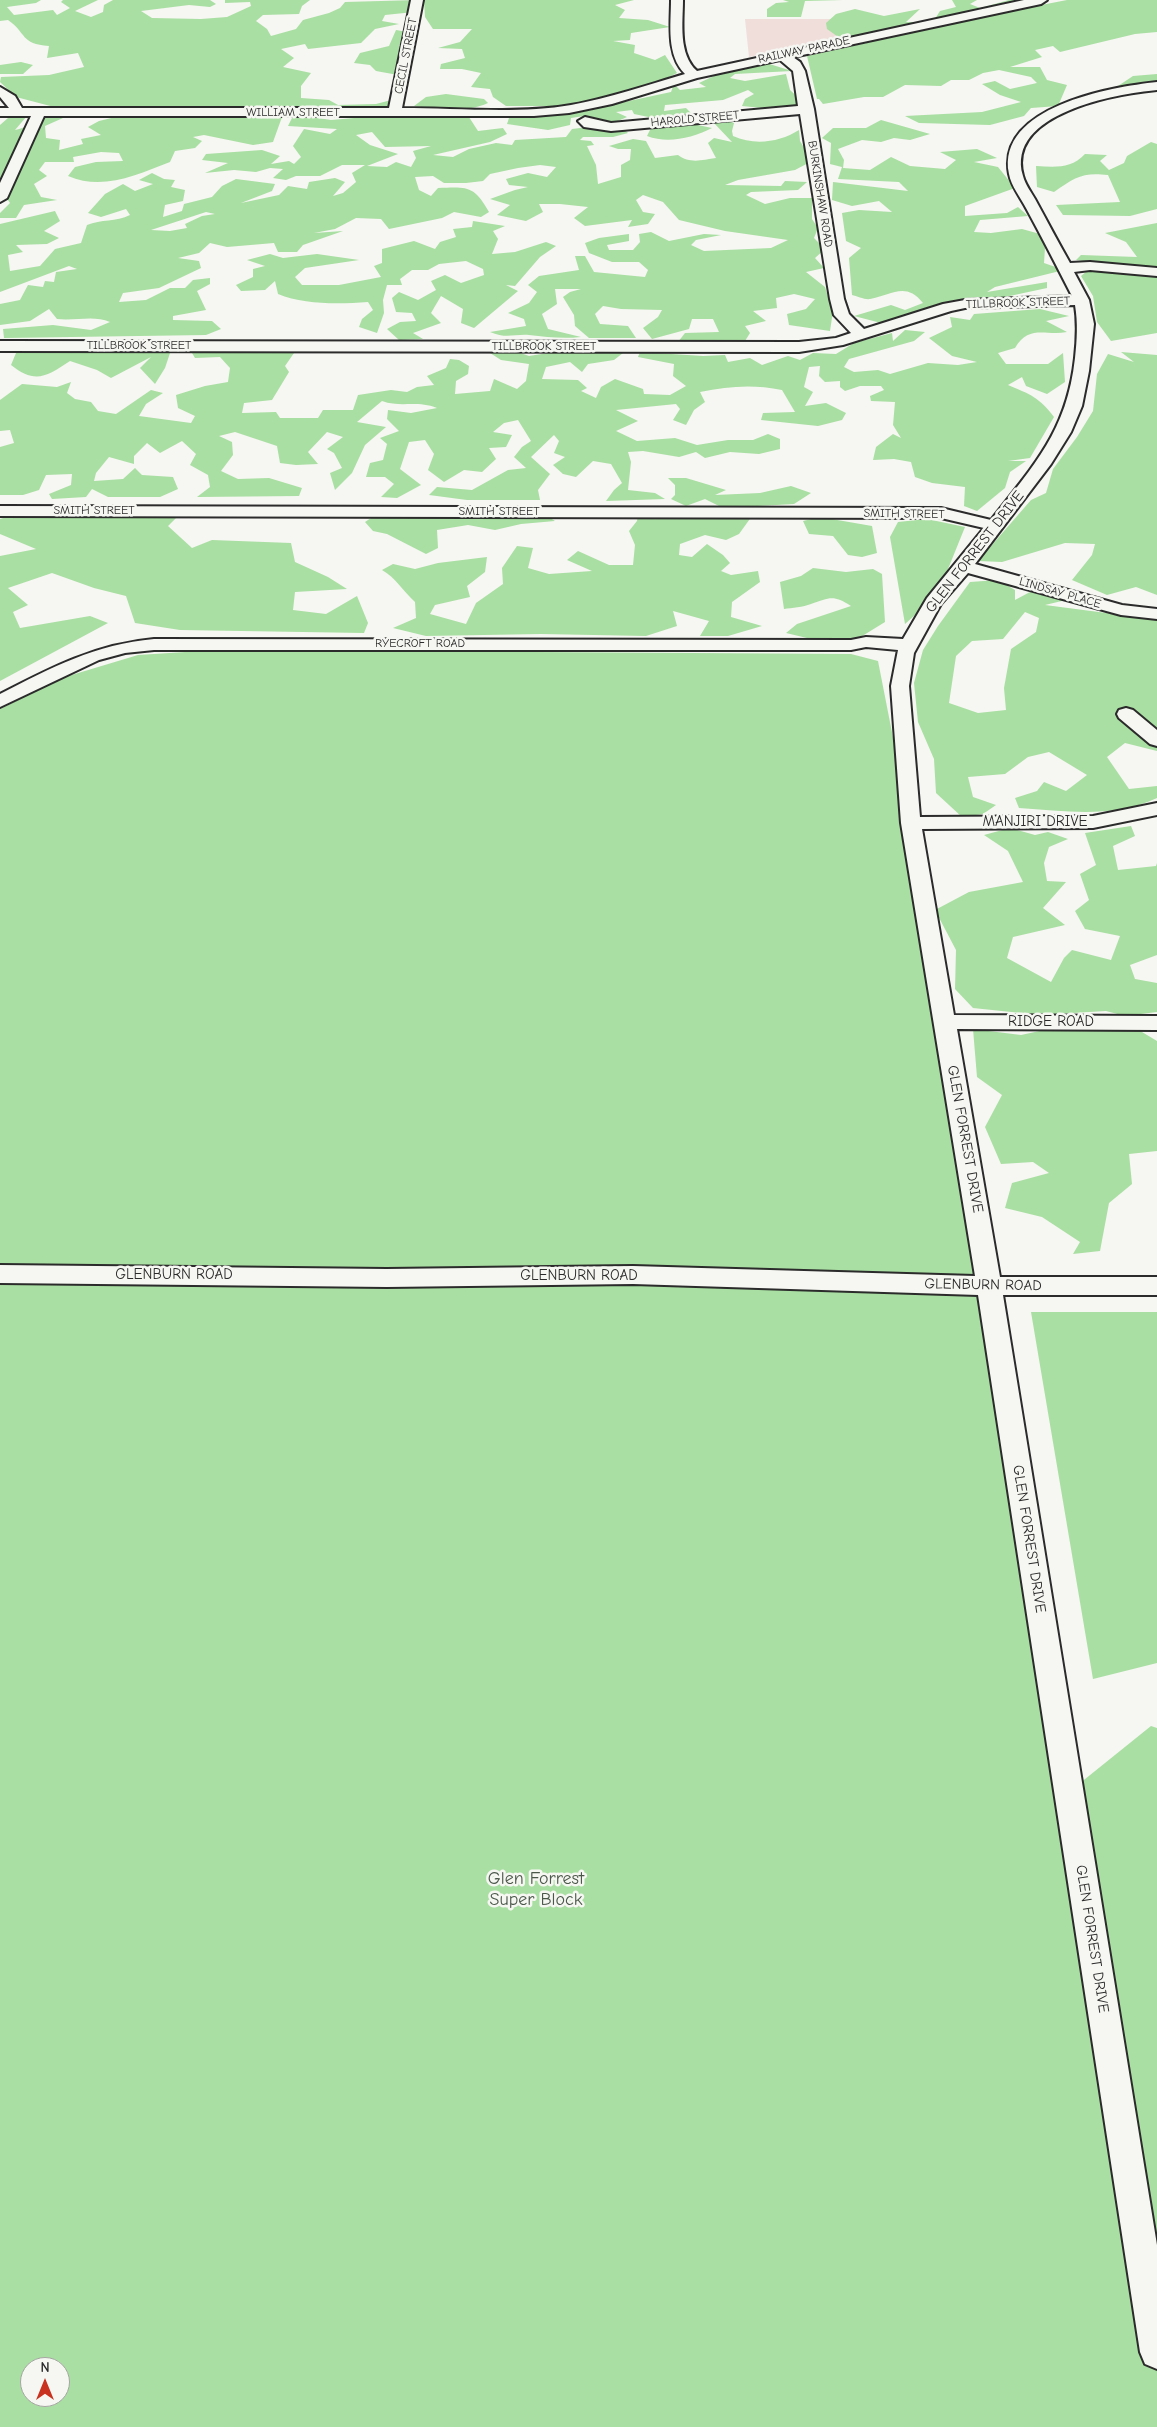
<!DOCTYPE html>
<style>
body{margin:0}
#map{position:relative;width:1157px;height:2427px;overflow:hidden;background:#f6f6f2;font-family:"Comic Neue",sans-serif}
canvas{display:block}
.north{position:absolute;left:20px;top:2357px;width:50px;height:50px;box-sizing:border-box;background:#f6f6f2;border:1px solid #a5a5a2;border-radius:50%;rotate:0deg;font-size:14px;font-weight:700;line-height:20px;text-align:center;color:#2b2b2b}
.north::after{content:'';display:block;margin:auto;width:18px;height:22px;background:#c8321e;clip-path:polygon(50% 0,100% 100%,50% 72%,0 100%)}
</style>
<div id="map">
<canvas width="1157" height="2427"></canvas>
<div class="north">N</div>
</div>
<script>
const context = document.querySelector('canvas').getContext('2d');
context.lineJoin = 'round';
function fillPath(path, color) { context.fillStyle = color; context.fill(path, 'evenodd'); }
function stroke(path, color, width, dash) { context.strokeStyle = color; context.lineWidth = width; context.lineCap = dash ? 'butt' : 'round'; context.setLineDash(dash || []); context.stroke(path); }
function label(font, color, halo, rows, align = 'center') {
  context.font = font + ' "Comic Neue",sans-serif'; context.lineWidth = 5; context.setLineDash([]); context.textBaseline = 'middle'; context.strokeStyle = halo; context.fillStyle = color; for (const [text, x, y, turn = 0] of rows) {
    context.save(); context.translate(x, y); context.rotate((+turn || 0) * Math.PI / 180); context.textAlign = isNaN(turn) ? turn : align; if (halo) context.strokeText(text, 0, 0); context.fillText(text, 0, 0); context.restore();
  }
}
fillPath(new Path2D(`
 M745 19H853L857 33 749 57Z`), '#f0deda');
fillPath(new Path2D(`
 M0 0H41L36 3 7 7 14 15 53 10 57 15 70 8 61 2 63 0H98L75 11 91 17 103 12 104 5 113 0H210L216 4 210 7 189 5 141 11 152 18 201 19 227 17 251 6 250 2 225 3V0H310L302 6 299 14 263 15 256 21 267 29 271 36 296 29 303 20 329 13 340 8 345 2 417 0 414 12 385 15 382 21 399 24 375 29 361 43 308 49 305 44 281 49 294 58 283 67 311 73 301 86V98L329 100 338 105 376 104 399 98 397 106 373 111 58 108 16 97 0 82 1 77 49 75 84 67 78 53 47 58 49 46C20 44 27 33 8 20L0 21Z
 M424 0H634L615 5 625 10 619 18 648 20 670 27 631 33 630 40 613 41 635 45 634 53 655 60 665 55 677 73 657 83 571 106H506L493 97 490 89 471 87 481 73 462 69H440L441 64 465 58 462 49 438 48 460 42 472 29H433L425 17Z
 M783 0H843L805 1 801 17H767V9L776 3 789 2Z
 M952 0H977L970 4 980 8 1009 0H1031L1026 8 1067 0H1157V32L1135 34 1060 52 1053 46 1035 50 1042 57 1010 67H1040L1047 80 1067 85 1058 106 1031 108 1024 116 990 125 919 123 905 116 982 112 1021 102 1000 95 982 84 995 81 1010 89 1037 83 1031 77 999 70 983 73 969 80H951L941 86 905 85 883 97H864L823 104 819 99H817L807 56 871 42 845 46 834 42 841 39 827 29 826 23 836 14 855 9 884 16 920 9 906 22H933L940 11 956 7Z
 M396 30 408 32 399 46 407 50 398 75 376 71 370 65 354 63 360 53 389 46Z
 M21 62 33 65 23 74H0V65Z
 M763 62 792 71 735 74 730 78 745 81 786 74 790 90 805 104 772 109 742 106 745 99 754 94 748 90 723 100 665 105 664 111 686 108 691 113 668 121 634 114 632 110 616 112 627 117 611 124 584 116 571 118 570 125 548 130 507 124 509 118 504 114 529 111 536 107 568 111 601 107 671 92 674 84 680 90 706 87 699 83 716 75Z
 M1157 74V83L1130 88 1118 86 1133 76Z
 M446 94 484 99 488 103C466 113 437 109 414 106L426 97Z
 M132 113 184 118 196 113 270 114 282 117 273 142 253 145 204 135 193 137 202 141 195 148 175 151 170 162C136 175 103 191 68 176L75 167 96 162 123 161 119 153 101 152 73 157 74 162H45L39 170 47 176 34 184 41 197 57 200 24 205 16 218H0V213L10 203 6 197 0 199V125L8 118 27 116 15 130C38 125 36 114 63 118L45 126 46 138 60 140 59 150 83 144 81 139 101 135 88 127 99 121Z
 M413 113 467 114 478 131 503 128 507 134 490 142 433 155 453 157 469 149 496 143 512 145 515 140 566 137 572 129 588 127 623 129 628 133 613 137H583L580 140 591 141 594 145 587 146 596 165 598 184 621 177V165L630 160 631 149H618L609 146 633 139 646 141 655 158 678 155C690 164 702 160 716 158L708 143 714 138 732 142 713 122 722 119 734 123 732 131 733 136C755 146 780 142 799 130L800 141 812 161 795 170 738 180 725 185 781 186 785 181 807 182 798 190 751 192 746 195 765 204 790 198H812V219L818 228 814 238 825 249 815 258 824 268 806 272 825 287 833 311 830 331 789 325 787 314 806 309 815 299 794 294 776 298 777 308 753 311 766 321 745 326 750 333 745 341 678 342 685 333 719 332 713 319H692L689 329 652 339 643 328 658 317 662 310 621 309 603 306 595 314 600 324 628 326 636 338H589L575 326 574 315 563 297 570 292 581 289H555L557 304 542 314 548 329 581 337C562 339 547 337 529 335 514 334 506 339 490 332L526 326 524 319 508 313 529 303 537 292 528 285 539 276 579 270 575 256H585L594 272 645 277 648 270 639 262H612L589 253 585 243 599 238 629 234V241L607 245 609 250H633L640 242 639 234 651 232 669 241 704 234 721 235 696 240 691 245 704 251 771 248 788 240 725 231 679 220 663 202 643 195 636 200 643 212 655 214 648 224 628 227 632 220 585 226 574 218 588 207 560 204H539L543 212 526 221 497 215 510 205 490 199 515 190 528 187 509 185 506 179 528 173 547 177 556 167 540 165 518 168 490 174 483 181 466 183H444L433 176 415 177 419 190 431 196 438 188C467 187 474 185 489 212L481 217 454 212 442 218 389 229 381 219 356 218 335 229 314 233 343 231 303 245 297 252H278L274 243 227 247 210 243 199 253 178 258 199 261 201 268 159 288 123 293 119 302 146 300 170 288H185L193 280 210 278V284L197 291 206 310 173 316V320L212 321 221 329 206 335 4 338 3 329 53 325 91 330 110 322C94 315 76 321 57 319L49 309 30 321 0 325V304L20 300 28 285 43 287 45 281 54 282 56 272 77 269 69 266 0 292V224L55 211 60 221 44 231 59 238 47 244 16 245 23 252 8 255 10 271 40 266 55 249 81 243 87 225C101 219 116 222 130 215L126 209 101 217 88 213 105 194 123 184 135 191 153 184 139 180 152 173 164 179 175 180 171 187 185 190 183 201 165 205 163 217 182 211 184 204 212 197 222 186 236 179 275 184 272 191 241 203 279 195 288 186 307 189 309 182 335 178 345 182 333 196 343 193 356 182 352 173 365 165H342L320 176H296L286 180 273 178 283 169 270 168 256 172 234 170 205 173 228 163 202 160 206 154 262 150 280 156 271 164 289 161 294 164 301 157 293 146 304 129 330 134 337 129 288 126 292 118 312 117 331 120ZM372 132 385 147 431 146 413 151 416 158 411 167 396 162 387 167 367 166 398 154 370 145 356 135ZM206 212 215 214 202 216 185 224 187 228 170 231 151 230Z
 M881 120 930 134 910 140 894 138 881 142 862 140 838 149 844 160 843 168 870 170 891 157 910 166 945 169 956 160 940 152 977 149 997 158 974 162 998 167 1015 188 965 206V216L1007 213 1018 207 1028 216 980 220 974 232 991 233 1022 229 1040 234 1045 248 1044 263 1064 270 995 287 987 292 1047 282V288L1005 297 954 301 881 323 854 316 891 305 905 310 923 303C906 281 891 295 870 299 865 300 857 296 852 295L849 258 861 248 846 241 842 213 859 210 892 212 879 201 852 206 832 200 833 182 908 191 899 182 838 179 842 167 830 164 831 143 822 138 833 128H866Z
 M688 123 712 128C692 138 668 144 647 136L651 128Z
 M1151 142 1157 144V209L1130 216 1063 215 1056 205 1120 202 1108 175C1083 172 1075 177 1054 192L1037 187 1036 166C1055 167 1071 169 1085 154L1107 155 1100 161 1109 170 1124 163 1127 156Z
 M473 221 505 226 493 231 498 239 492 254 515 252 546 242 556 246 540 257 515 286 506 285 518 291 474 328 461 323 463 309 441 296 431 313 441 323 413 333 423 339 399 340 387 329 400 322 416 321 412 313 396 312 392 298 399 292 418 300 436 290 431 281 445 275 461 283 484 275 483 269 466 261 439 264 428 270H412L400 279 402 285H387L383 300 384 313 377 333 359 327 362 319 373 310 368 302C340 304 304 305 278 294L275 281 265 290 241 291 236 285 253 277V269L265 266 247 260 270 254 283 258 317 254 359 260 305 268 295 277 302 285H339L381 277 374 266 382 263V249L414 241 435 249 440 242 456 237 453 229 472 227Z
 M1157 223V270L1076 260 1081 255 1137 257 1126 242 1105 233Z
 M1092 267 1157 277V333L1111 341 1097 322 1093 296 1081 276Z
 M1040 309 1069 316 1046 321 1067 332C1045 336 1029 324 1015 348L998 353 1006 364H1048L1063 353 1065 382 1047 394 1026 386 1022 377 1008 385C1030 394 1040 398 1054 417L1030 458 1008 461H1026L1010 472 1005 488 977 511 964 506 965 487 932 483 915 477 911 462 894 459 873 460 876 447 893 434 901 438 893 425 895 402 871 401 870 396 884 390 881 386H860L845 391 840 387V381L825 382 819 376 820 366 809 367 804 387 813 392 805 406 826 403 846 413 842 420 818 426 761 420 763 413 795 412 782 390C753 384 729 386 700 392L705 402 694 410 686 425 673 420 680 409 676 404 616 410 638 421 616 431 637 441 675 438 697 445 728 440H753L768 434 780 439V449L759 454 730 452 705 458 696 452 679 457 643 451 628 452 631 462 628 490 655 493 665 499 606 501 614 490 622 483 611 464 593 461 576 477 563 474 553 465 565 457 554 453 559 441 554 435 531 457 550 474 538 490 540 500H467L429 495 437 487 472 490 508 470 526 468 514 457 522 447 531 441 518 420 504 423 493 432 512 435 506 447 489 448 496 459 482 472 464 470 444 482 428 470 434 454 425 440 409 442 400 469 421 485 397 498 381 497 394 484 385 477H366L370 463 383 460 387 444 380 438 399 431 387 419 388 410 411 413 437 408C416 400 401 408 382 401L357 422 386 427 365 445 352 473 335 490 330 473 342 468 334 453 327 449 343 437 327 432 308 452 318 464 296 465 280 463 277 446 235 432 219 436 232 442 233 455 221 471 238 479 269 478 302 488 299 496 197 497 210 487 208 475 190 465 196 454 182 441 160 453 147 443 134 456V464L109 457 96 473 94 481 123 479 135 468 142 475 173 477 178 489 160 497H108L92 489 86 497 52 499 49 494 71 485 72 474 46 475 39 490 23 495H0V447L14 443 10 430 0 431V400L22 384 57 387 71 382 67 393 75 399 91 402 98 411 116 414 151 390 163 393 146 404 139 416 191 423 195 416 178 408 176 395 205 386 228 382 230 368 220 357 195 358 192 353C220 345 267 343 294 353L285 366 289 372 272 400 244 403 242 413 276 412 280 418H318L323 410H353L358 395 391 390 407 392 417 387 434 385 427 376 446 368 450 359 459 360 469 366 468 374 456 381 455 394 490 391 494 379 517 389 526 381 529 364 501 360 487 351 509 349 529 356 586 347 607 352 623 353 614 360 588 364 582 372 570 362 546 367 542 379 578 380 587 388 581 391 596 398 601 387 615 379 643 389 644 394 670 395 686 386 673 376 674 364 638 357 640 352 703 356 725 355 728 362 750 358 762 365 788 356 800 360 813 353 836 354 854 343 892 333 893 341 905 330 925 332 914 341 849 359 844 367 854 372 878 370 890 374 928 363 958 365 977 362 952 356 929 338 952 327 950 317 970 320 974 314Z
 M34 347 171 350 165 368 155 384 140 368 151 357 111 378 97 370 70 361C46 377 35 384 11 365L16 353Z
 M1121 352 1157 355V595L1136 587 1107 595 1072 580 1092 555 1095 544 1065 543 1002 562 978 561 1031 500 1046 493 1053 469 1077 437 1093 411 1097 374 1108 354 1134 362Z
 M668 478H686L726 490 715 495 760 493 791 486 811 493 794 504 723 508 705 499 686 506 671 499 675 495V485Z
 M389 506 435 518 477 509 539 511 555 521 521 524 495 530 468 525 437 530 438 548 426 554 387 534 373 531 365 522Z
 M180 514 168 526 192 548 212 540 291 543 295 562 328 577 347 589 295 592 293 610 326 614 357 596 368 623 364 633 180 630 135 623 126 596 94 588 52 573 8 588 28 605 13 612 20 628 90 616 108 623 0 681V556L36 549 0 534V519L12 515Z
 M638 514 752 516 739 534 726 540 705 535 680 544 679 555 692 557 707 544 723 555 730 563 721 571 731 575 758 571 760 582 732 602 731 617 762 626 728 636H700L709 621 673 611 677 626 646 636 541 634 426 636 393 628 416 618 415 602C403 591 396 578 382 570L393 564 415 569 438 563 487 557 485 572 467 586 470 597 435 605 430 614 466 624 476 603 503 584 502 568 517 546 533 548 528 568 549 574 592 571 567 560 578 551 609 565H633L635 545 629 531 637 521Z
 M820 517 872 526 877 553 862 557 848 555 833 536 809 534 803 521Z
 M927 519 965 527 946 574 915 615 905 624 890 537 898 522Z
 M813 568 846 572 873 569 882 574 885 622 859 638H807L786 633 797 624 851 606C833 594 829 598 811 604 803 607 792 608 784 609L780 582 801 576Z
 M998 580 1015 590V600L1030 592 1066 600 1045 605 1137 617H1157V751L1125 743 1107 757 1129 789 1157 786V798C1112 819 1066 811 1019 808L1015 798 1037 791 1044 782 1066 791 1087 775 1049 752 1028 757 1005 774 968 777 973 797 996 805 983 814 962 817 936 793 934 759 918 722 914 683 923 650 938 626 970 582ZM1025 612 1039 618 1036 632 1011 649 1004 688 1006 710 978 713 949 703 956 656 972 641 1003 639Z
 M217 650 851 654 878 661 898 763 1064 1796 1151 1726 1157 1728V2427H0V709L65 677 138 655ZM30 2367H60V2397H30Z
 M1131 826 1135 836 1113 846 1118 870 1156 866 1157 863V955L1130 965 1135 979 1157 983V1012L1125 1016 1106 1011 1040 1015 973 1008 955 989 956 950 935 910 969 892 1023 882 1008 851 984 835 1010 828 1035 835 1048 832 1068 839 1049 847 1044 863 1047 881 1066 882 1043 908 1065 925 1013 937 1007 958 1051 982 1064 958 1072 950 1111 960 1120 936 1085 929 1075 911 1089 900 1080 874 1096 865 1085 833Z
 M973 1029 1021 1035 1049 1029H1137L1157 1041V1151L1129 1154 1132 1184 1109 1203 1100 1251 1073 1254 1080 1242 1042 1217 1005 1208 1012 1183 1049 1173 1033 1162 1001 1164 985 1127 1002 1095 977 1077Z
 M1031 1312H1157V1663L1093 1679Z`), '#a9dfa2');
const minor = new Path2D(`
 M411 0H423L402 108C455 108 520 114 571 105 610 98 647 85 685 74 666 55 671 24 671 0H683C683 22 678 54 697 71L1024 0H1047L1041 4 793 57 800 62 805 71 814 109 844 299 849 314 864 329 943 304 965 300 1072 296C1057 267 1042 237 1026 208 1021 198 1011 186 1009 174 996 107 1110 87 1157 82V90C1116 94 1005 113 1023 176 1025 184 1031 192 1035 199 1047 221 1058 242 1070 263L1090 262 1157 268V276L1090 270 1074 272 1089 300 1094 324 1089 371 1082 406 1071 432 1051 464 975 564 1122 605 1157 609V619L1121 615 968 573 941 604 914 653 909 686 920 817 1093 816 1157 803V815L1093 828 922 829 954 1015 1157 1016V1030L957 1029 1000 1277H1157V1295H1003L1157 2245V2369L1145 2364 1140 2352 978 1295 633 1284 387 1287 0 1283V1265L387 1269 633 1266 975 1276 901 823 891 686 898 650 866 647 851 650H154L125 653 99 660 0 707V694C50 668 96 644 154 639L851 640 866 637 903 639 927 598 984 528 941 518 0 516V506L941 508 991 520C1034 465 1067 431 1075 358 1077 340 1078 323 1075 305L965 308 951 311 843 345 799 352 0 351V341L799 342 836 338 851 333 834 315 830 299 800 114 611 131 584 127 578 121 585 117 611 123 798 106 793 71 780 60 697 78 612 104 569 113 534 116H44L7 198 0 202V183L31 116H0V108H9L0 97V87L15 96 22 108H389Z
 M1126 708 1133 710 1157 730V746L1150 744 1119 718 1117 714 1119 710Z`);
stroke(minor, '#2b2b2b', 4);
fillPath(minor, '#f6f6f2');
label('12px', '#2b2b2b', '#f6f6f2', [
 ["RAILWAY PARADE",804,50,-12],
 ["CECIL STREET",406,56,-79],
 ["WILLIAM STREET",293,113],
 ["HAROLD STREET",695,119,-5],
 ["BURKINSHAW ROAD",820,194,81],
 ["TILLBROOK STREET",1018,303,-2],
 ["TILLBROOK STREET",139,346],
 ["TILLBROOK STREET",544,347],
 ["SMITH STREET",94,511],
 ["SMITH STREET",499,512],
 ["SMITH STREET",904,514,1],
 ["LINDSAY PLACE",1060,593,16],
 ["RYECROFT ROAD",420,644]
]);
label('15px', '#2b2b2b', '#f6f6f2', [
 ["GLEN FORREST DRIVE",975,552,-52],
 ["MANJIRI DRIVE",1035,822],
 ["RIDGE ROAD",1051,1022],
 ["GLEN FORREST DRIVE",965,1139,80],
 ["GLENBURN ROAD",174,1275],
 ["GLENBURN ROAD",579,1276],
 ["GLENBURN ROAD",983,1285,1],
 ["GLEN FORREST DRIVE",1029,1539,81],
 ["GLEN FORREST DRIVE",1092,1939,81]
]);
label('18px', '#4a5849', '#f6f6f2', [
 ["Glen Forrest",536,1879],
 ["Super Block",536,1900]
]);
</script>
